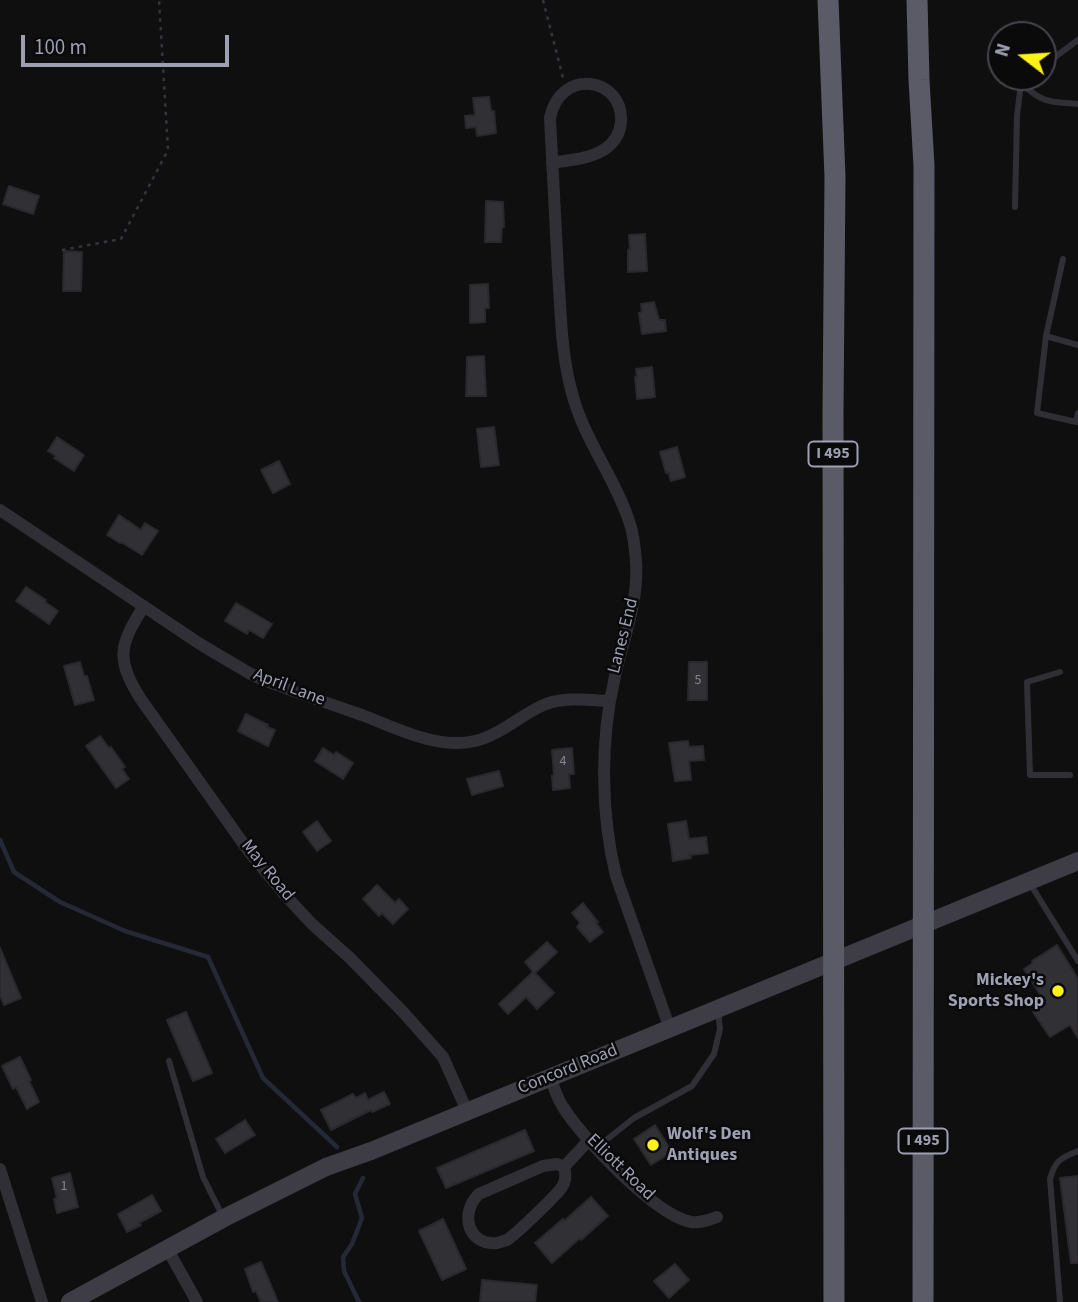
<!DOCTYPE html>
<style>
body{margin:0}
#map{position:relative;width:1078px;height:1302px;overflow:hidden;background:#0f0f10;font-family:"Source Sans 3",sans-serif}
canvas{display:block}
.north{position:absolute;left:987px;top:21px;width:70px;height:70px;box-sizing:border-box;background:#0a0a0b;border:2px solid #45464e;border-radius:50%;rotate:287deg;font-size:19px;font-weight:700;line-height:28px;text-align:center;color:#9e9fb3}
.north::after{content:'';display:block;margin:auto;width:24px;height:32px;background:#fff218;clip-path:polygon(50% 0,100% 100%,50% 72%,0 100%)}
.scale{position:absolute;left:21px;top:35px;width:208px;height:32px;box-sizing:border-box;border:4px solid #9e9fb3;border-top:0;padding-left:9px;font-size:21px;line-height:24px;white-space:nowrap;color:#9e9fb3;-webkit-text-stroke:5px #0a0a0b;paint-order:stroke}
</style>
<div id="map">
<canvas width="1078" height="1302"></canvas>
<div class="north">N</div>
<div class="scale">100 m</div>
</div>
<script>
const context = document.querySelector('canvas').getContext('2d');
context.lineJoin = 'round';
function stroke(path, color, width, dash) { context.strokeStyle = color; context.lineWidth = width; context.lineCap = dash ? 'butt' : 'round'; context.setLineDash(dash || []); context.stroke(path); }
function fillPath(path, color) { context.fillStyle = color; context.fill(path, 'evenodd'); }
function label(font, color, halo, rows, align = 'center') {
  context.font = font + ' "Source Sans 3",sans-serif'; context.lineWidth = 5; context.setLineDash([]); context.textBaseline = 'middle'; context.strokeStyle = halo; context.fillStyle = color; for (const [text, x, y, turn = 0] of rows) {
    context.save(); context.translate(x, y); context.rotate((+turn || 0) * Math.PI / 180); context.textAlign = isNaN(turn) ? turn : align; if (halo) context.strokeText(text, 0, 0); context.fillText(text, 0, 0); context.restore();
  }
}
stroke(new Path2D(`
 M0 840 14 872 60 902 125 931 208 957 263 1078 337 1147
 M359 1302 344 1271 343 1257 352 1244 362 1218 355 1194 363 1178`), '#242935', 4.5);
const building = new Path2D(`
 M489 97 491 111H494L496 133 477 136 476 127 466 128 465 116 475 115 473 98Z
 M9 186 39 196 33 214 3 204Z
 M486 201 503 202 504 227H502L501 242H485Z
 M645 234 647 271 628 272V250L630 249 629 235Z
 M64 251 82 252 81 291H63Z
 M488 284 489 308H485V322L470 323V285Z
 M654 302 659 320H665L666 331 642 334 639 313 642 312 641 304Z
 M484 356 486 396H466L467 357Z
 M652 367 655 397 637 399 635 377H637L636 369Z
 M494 427 499 465 481 467 477 429Z
 M57 437 84 455 74 471 54 458 56 456 48 451Z
 M677 447 685 477 671 481 668 472 666 473 660 452Z
 M279 461 290 484 273 493 261 470Z
 M119 515 141 530 145 523 158 531 142 555 121 542 120 543 107 535Z
 M26 587 46 600 45 602 58 611 49 624 16 601Z
 M236 603 272 624 263 638 249 630 247 634 225 621Z
 M80 662 84 676H87L94 700 75 705 64 666Z
 M689 662H707V700H688Z
 M246 714 268 725 267 727 275 730 268 746 238 731Z
 M100 736 109 748 111 747 125 767 122 769 129 779 116 788 86 746Z
 M688 741 689 747 703 746 704 760 689 761 691 780 675 781 669 743Z
 M323 748 334 755 336 752 353 763 343 779 315 761Z
 M572 748 574 774H569L570 788 553 790 552 776 554 775 552 750Z
 M499 771 503 786 472 795 467 779Z
 M317 821 331 841 317 851 303 832Z
 M686 821 689 839 706 837 708 853 690 855 691 858 673 861 668 824Z
 M377 885 395 903 399 899 408 909 393 924 382 913 379 916 363 899Z
 M583 903 598 922 596 923 603 932 590 942 577 927 580 923 572 913Z
 M547 942 557 952 535 973 554 993 537 1009 526 997 508 1014 499 1004 533 972 525 962Z
 M1057 945 1078 979V1038L1070 1025 1050 1037 1033 1012 1046 1004 1024 969 1033 963 1032 961Z
 M0 948 21 998 4 1005 0 995Z
 M186 1012 212 1073 193 1081 167 1020Z
 M20 1057 31 1080 29 1081 39 1102 27 1109 16 1087 13 1089 2 1066Z
 M384 1092 390 1104 372 1112 371 1110 331 1130 321 1110 353 1094 356 1098 365 1093 368 1100Z
 M245 1120 255 1135 225 1153 216 1139Z
 M655 1125 672 1152 651 1165 634 1139Z
 M525 1130 534 1151 446 1188 437 1168Z
 M70 1173 78 1207 57 1213 54 1199 57 1198 52 1178Z
 M1078 1176V1263H1071L1060 1178Z
 M152 1195 161 1211 139 1223 141 1225 127 1232 118 1214Z
 M591 1197 608 1216 581 1240 580 1238 552 1263 535 1243 563 1219 564 1221Z
 M443 1219 466 1269 442 1280 419 1231Z
 M261 1262 278 1302H261L256 1291 253 1292 245 1269Z
 M675 1264 689 1280 669 1298 654 1281Z
 M482 1280 537 1285 535 1302H480Z`);
fillPath(building, '#313135');
stroke(building, '#2a282d', 2);
stroke(new Path2D(`
 M543 0 563 78
 M62 250 121 239 168 150 159 0`), '#35353d', 2.5, [3.5, 5]);
stroke(new Path2D(`
 M1043 66 1078 40
 M1029 77 1021 83C1042 103 1049 102 1078 104
 M1015 207 1017 116 1021 83
 M1063 259 1046 336 1078 345
 M1046 336 1037 413 1076 422 1078 413
 M1060 672 1027 682 1030 775H1070
 M1029 882 1078 961
 M169 1061 203 1177 223 1217
 M596 1148 634 1118 692 1086 714 1054 720 1029 718 1011
 M1060 1302 1050 1179C1055 1161 1060 1158 1078 1151`), '#302f36', 6);
stroke(new Path2D(`
 M552 163C569 160 590 159 605 149 614 143 620 133 621 122 624 77 560 67 550 118 553 169 555 221 558 272 561 313 561 354 572 393 584 440 616 479 630 524 634 536 635 549 636 561 639 603 622 641 614 681 600 742 601 815 616 876L670 1029
 M0 510 200 644 249 673 266 681C298 693 330 704 362 715 396 728 438 750 475 741 501 735 521 714 546 704 566 697 588 700 609 701
 M144 606C120 644 115 658 140 698L250 853 285 895 312 924 350 958 403 1012 443 1057 467 1111
 M550 1077C554 1087 557 1098 563 1107 583 1139 655 1215 691 1222 701 1223 708 1220 717 1217
 M564 1167C566 1174 566 1181 562 1187 557 1195 515 1235 507 1240 504 1241 500 1242 497 1243 468 1246 459 1213 479 1194L543 1166 557 1164 564 1167 589 1140
 M0 1169 42 1302
 M168 1250 197 1302`), '#302f36', 12);
stroke(new Path2D(`
 M70 1302 224 1218 326 1167 371 1151 1078 861`), '#3e3d46', 18);
stroke(new Path2D(`
 M828 0 835 177 833 411 834 1302
 M917 0 919 80 924 166 923 1302`), '#5b5b67', 21);
for (const [x, y, r, color] of [
 [1058,991,7,"#fff218"],
 [653,1145,7,"#fff218"]
]) { const dot = new Path2D(); dot.arc(x, y, r, 0, 2 * Math.PI); context.fillStyle = color; context.fill(dot); stroke(dot, '#0a0a0b', 2.5); }
label('14px', '#838494', null, [
 ["5",698,681],
 ["4",563,762],
 ["1",64,1187]
]);
for (const [x, y, w] of [
 [833,454,49],
 [923,1141,49]
]) { const box = new Path2D(); box.roundRect(x - w / 2, y - 12.5, w, 25, 5); context.fillStyle = '#0a0a0b'; context.fill(box); stroke(box, '#9e9fb3', 2); }
label('bold 16px', '#9e9fb3', null, [
 ["I 495",833,454],
 ["I 495",923,1141]
]);
label('18px', '#9e9fb3', '#0a0a0b', [
 ["Lanes End",624,636,-76],
 ["April Lane",289,688,21],
 ["May Road",267,871,51],
 ["Concord Road",568,1070,-22],
 ["Elliott Road",620,1168,44]
]);
label('bold 18px', '#9e9fb3', '#0a0a0b', [
 ["Mickey's",1044,981],
 ["Sports Shop",1044,1002],
 ["Wolf's Den",667,1135,"left"],
 ["Antiques",667,1156,"left"]
], 'right');
</script>
